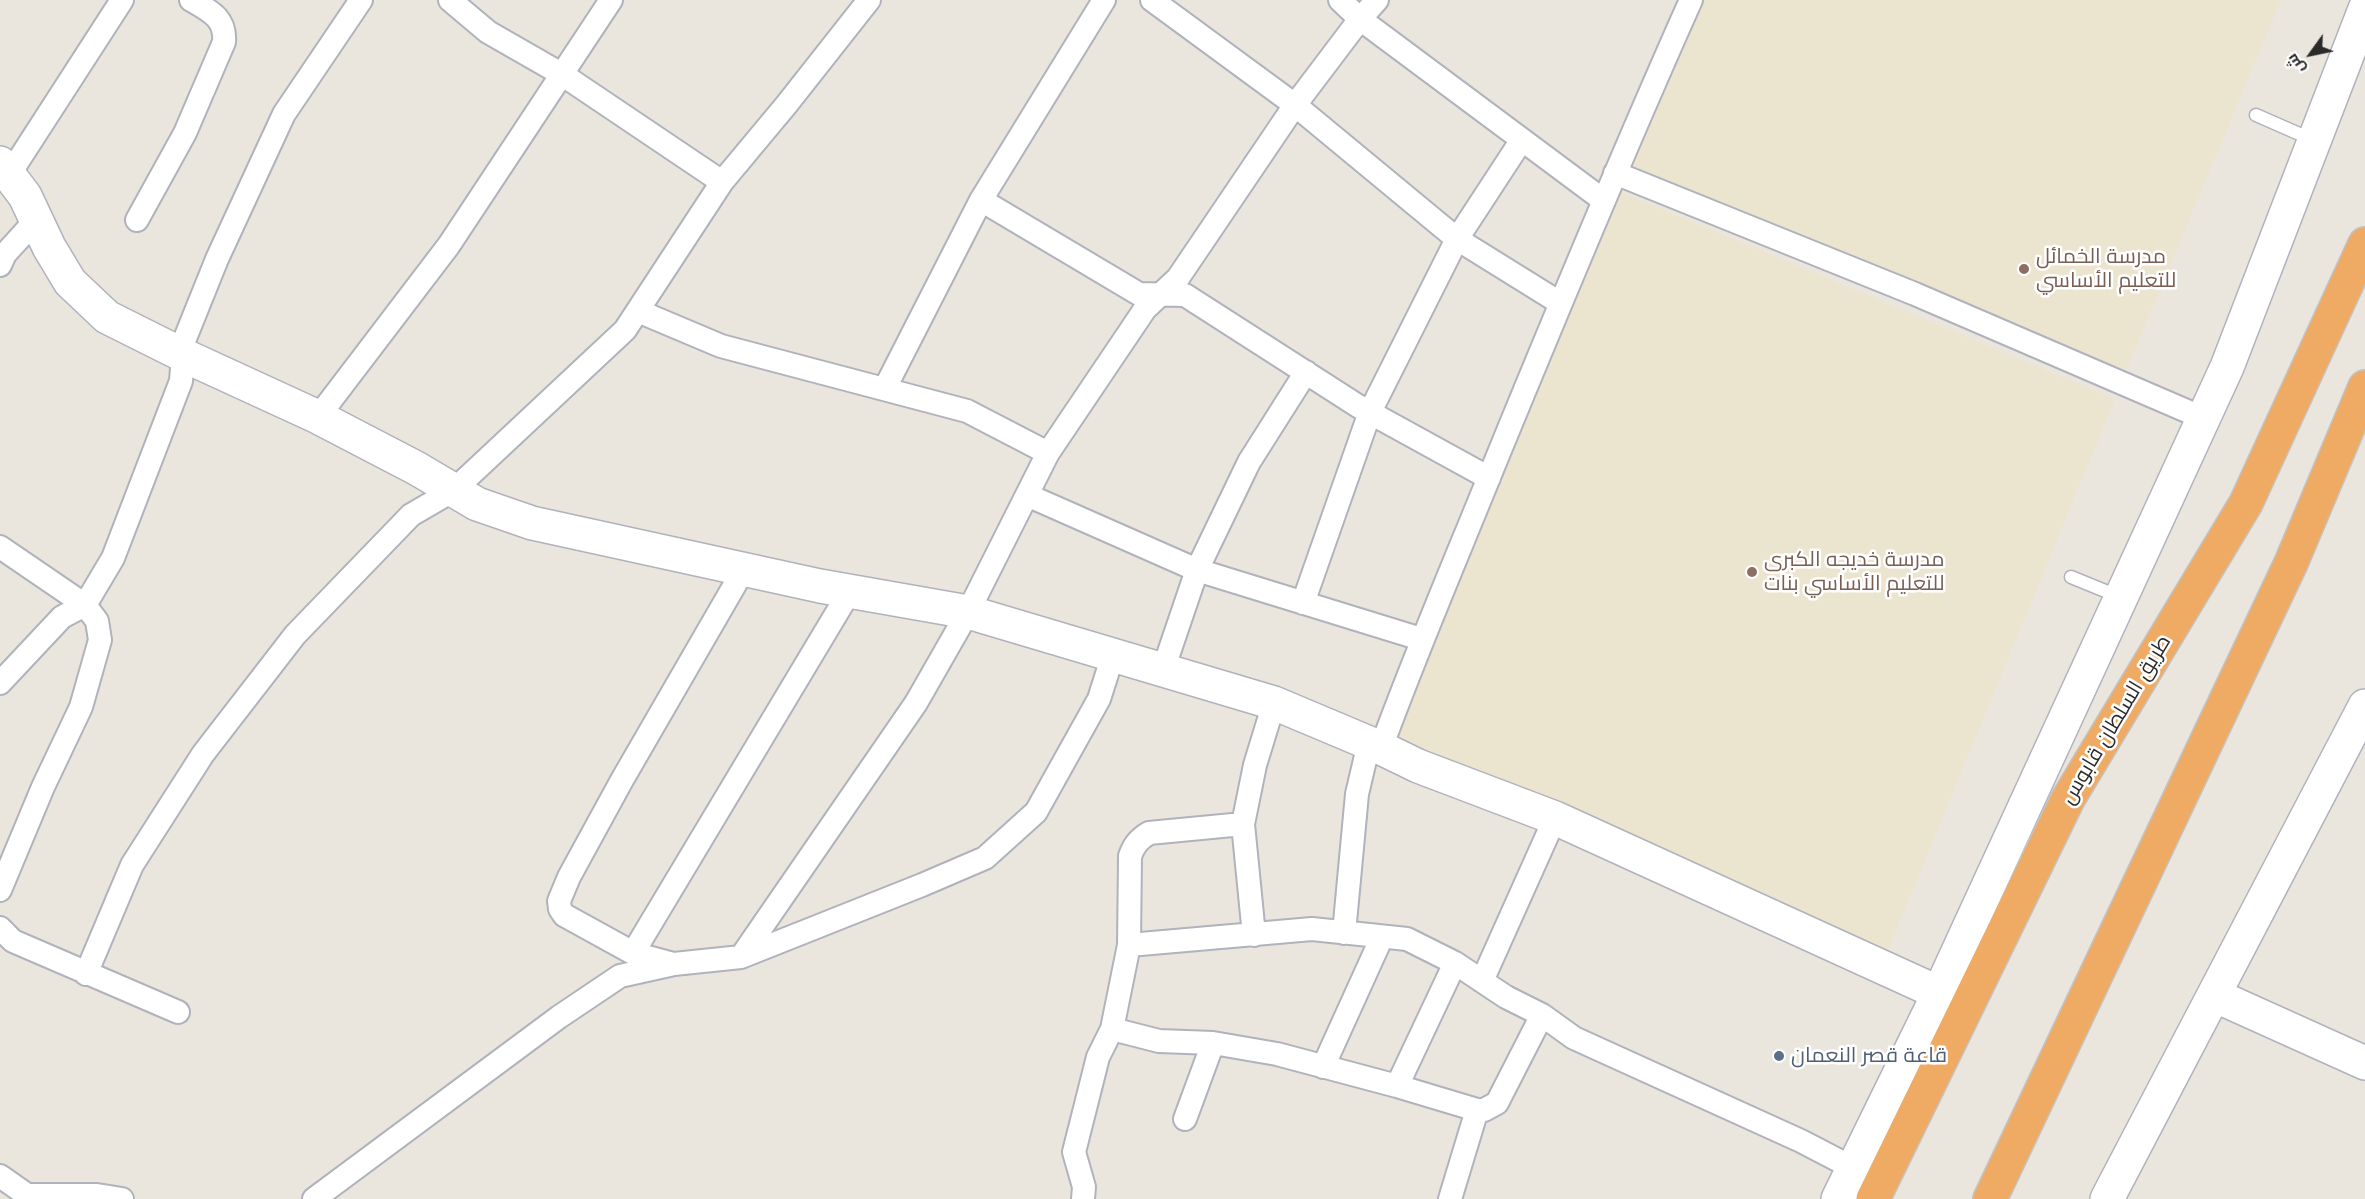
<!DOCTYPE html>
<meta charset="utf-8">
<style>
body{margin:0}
#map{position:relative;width:2365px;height:1199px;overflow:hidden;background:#ebe6dd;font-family:Montserrat,Cairo,sans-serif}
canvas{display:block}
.north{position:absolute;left:2281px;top:24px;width:60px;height:60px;-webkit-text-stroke:4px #fff;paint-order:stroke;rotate:237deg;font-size:16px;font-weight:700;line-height:24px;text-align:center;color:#2a2a2a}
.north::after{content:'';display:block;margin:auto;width:21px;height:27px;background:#2a2a2a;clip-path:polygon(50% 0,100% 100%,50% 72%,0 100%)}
</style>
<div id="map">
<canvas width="2365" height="1199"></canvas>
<div class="north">ش</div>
</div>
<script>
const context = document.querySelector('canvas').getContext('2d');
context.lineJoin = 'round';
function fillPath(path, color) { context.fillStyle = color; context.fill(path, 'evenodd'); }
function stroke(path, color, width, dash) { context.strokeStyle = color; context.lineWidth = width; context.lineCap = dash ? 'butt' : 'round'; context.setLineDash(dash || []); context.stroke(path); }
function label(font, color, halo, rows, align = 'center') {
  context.font = font + ' Montserrat,Cairo,sans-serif'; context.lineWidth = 5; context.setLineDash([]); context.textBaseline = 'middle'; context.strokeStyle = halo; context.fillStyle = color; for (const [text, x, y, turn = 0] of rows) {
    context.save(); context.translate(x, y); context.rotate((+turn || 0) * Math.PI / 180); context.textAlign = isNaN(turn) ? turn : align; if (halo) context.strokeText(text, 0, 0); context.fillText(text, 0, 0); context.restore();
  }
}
fillPath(new Path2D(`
 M1701 0H2281L2126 371 1633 167Z
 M1618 191 2115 399 1888 950 1390 746Z`), '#ebe4ce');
const lane = new Path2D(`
 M2256 115 2313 140
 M2071 577 2120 597`);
const street = new Path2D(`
 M450 0 488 32 563 75 722 182
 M1152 0 1295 105 1457 239 1560 303
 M1340 0 1360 19 1603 200
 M1615 173 1915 294 2203 418
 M9 175 122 0
 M981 200 1139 294 1185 295 1358 406 1489 478
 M137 220 185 133 224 42C226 18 210 11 191 0
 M0 265 5 254 36 220
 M638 311 721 346 967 411 1048 453
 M885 388 981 200 1104 0
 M318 417 449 245 611 0
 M1027 495 1197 570 1421 639
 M0 547 85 605 97 621 100 640 81 707 43 787 0 890
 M1303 603 1370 412 1457 239 1521 141
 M1163 670 1197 570 1249 462 1306 372
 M0 683 62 617 85 605 113 558 181 381 184 341 217 259 284 114 361 0
 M1381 748C1416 652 1456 559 1494 465 1558 309 1622 154 1691 0
 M0 928 13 941 178 1012
 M1344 933 1357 794 1369 743
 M1254 935 1243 824 1255 765 1274 703
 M1129 945 1312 929 1407 939 1455 963 1506 997 1542 1015 1574 1038 1801 1141 1853 1168
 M633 953 850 591
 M741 957 916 703 968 612 1048 453 1145 309 1178 278 1295 105 1360 19 1377 0
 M670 963 633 953 564 915 560 909 559 901 569 877 622 780 744 569
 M86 974 132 865 203 754 295 635 411 515 454 490 625 330 722 182 787 104 869 0
 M1482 981 1555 818
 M1112 1029 1159 1041 1213 1043 1277 1054 1397 1086 1477 1110H1484L1497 1103 1542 1015
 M1323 1067 1382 937
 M1397 1086 1455 963
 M1185 1119 1213 1043
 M0 1176 27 1195H97L122 1199
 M314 1199 559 1017 620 976 674 964 741 957 922 885 985 858 1036 812 1099 699 1113 655
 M1083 1199 1084 1187 1074 1152 1098 1057 1112 1029 1129 945 1130 856C1134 845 1139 839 1149 833L1243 824
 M1450 1199 1477 1110`);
const secondary = new Path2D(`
 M0 163 25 196 49 247 70 282 107 317 183 355 318 417 416 468 477 504 532 523 820 586 968 612 1274 703 1381 748 1418 766 1555 818 1939 993
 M2214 995 2365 1063
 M1838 1199 1939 993 2227 367 2365 9
 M2107 1199 2365 706`);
const highway = new Path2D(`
 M1873 1199 2068 799 2246 503 2365 244
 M1990 1199 2291 563 2365 387`);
stroke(lane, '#b0b2bc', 15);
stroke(street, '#b0b2bc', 26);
stroke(secondary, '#b0b2bc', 36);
stroke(highway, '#c3c3c3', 36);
stroke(lane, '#fff', 12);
stroke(street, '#fff', 22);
stroke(secondary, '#fff', 33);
stroke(highway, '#efab63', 33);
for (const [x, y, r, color] of [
 [2024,269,6,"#8d6e63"],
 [1752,572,6,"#8d6e63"],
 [1779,1056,6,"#5c6f8a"]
]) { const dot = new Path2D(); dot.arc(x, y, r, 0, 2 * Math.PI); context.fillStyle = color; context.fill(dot); stroke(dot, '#fff', 2); }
label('21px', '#785e54', '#fff', [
 ["مدرسة الخمائل",2036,257],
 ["للتعليم الأساسي",2036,281],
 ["مدرسة خديجه الكبرى",1764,560],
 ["للتعليم الأساسي بنات",1764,584]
], 'left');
label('21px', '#2a2a2a', '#fff', [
 ["طريق السلطان قابوس",2116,720,-59]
]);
label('21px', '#4e5e75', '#fff', [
 ["قاعة قصر النعمان",1791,1056]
], 'left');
</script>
